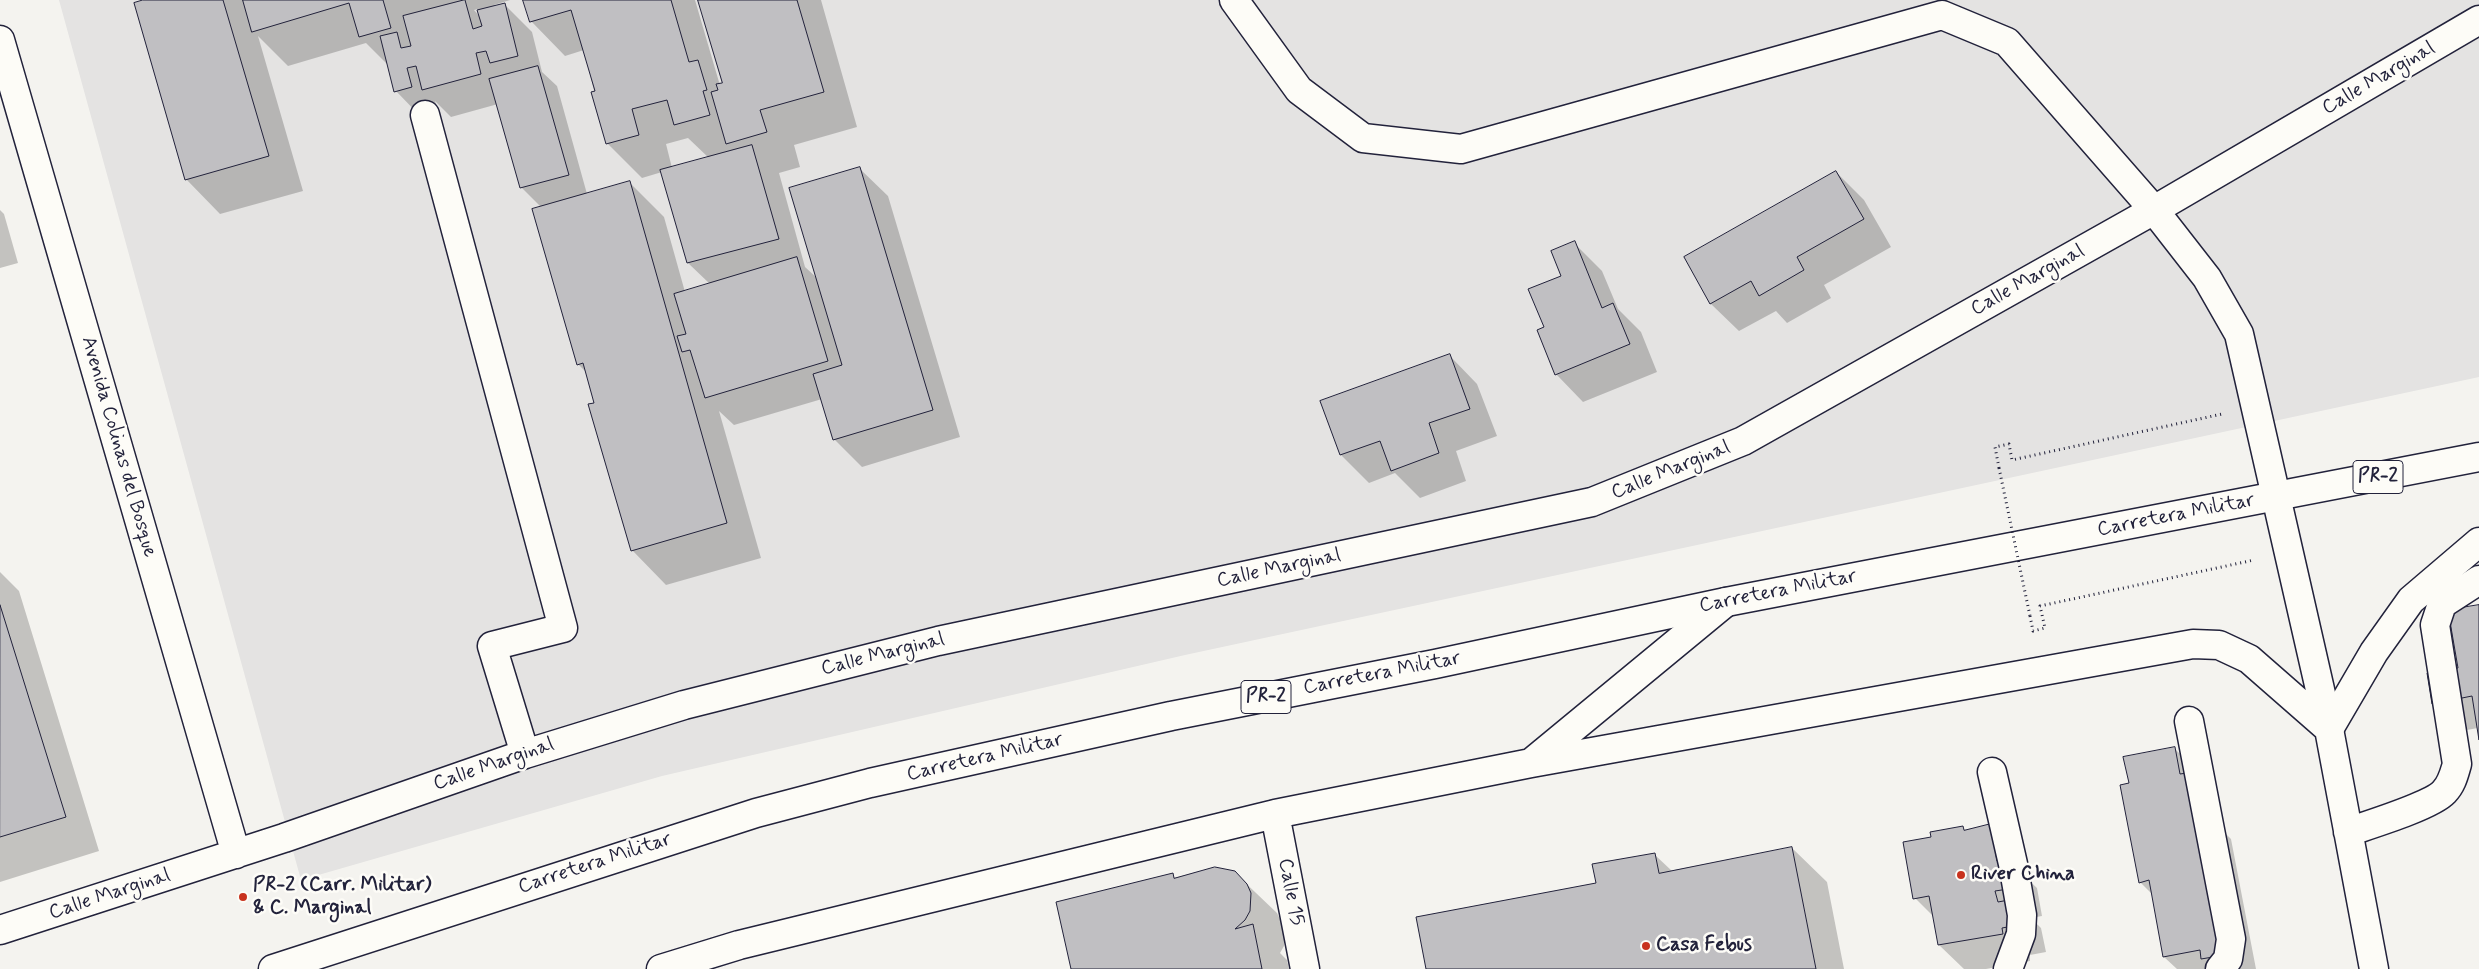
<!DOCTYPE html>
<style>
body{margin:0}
canvas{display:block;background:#f4f3ef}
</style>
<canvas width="2479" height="969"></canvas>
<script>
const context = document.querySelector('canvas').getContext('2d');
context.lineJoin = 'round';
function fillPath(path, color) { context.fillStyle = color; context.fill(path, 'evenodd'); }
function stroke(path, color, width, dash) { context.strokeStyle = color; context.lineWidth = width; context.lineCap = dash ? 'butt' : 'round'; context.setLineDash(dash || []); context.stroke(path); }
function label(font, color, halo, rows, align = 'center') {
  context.font = font + ' Mynerve,sans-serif'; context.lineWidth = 5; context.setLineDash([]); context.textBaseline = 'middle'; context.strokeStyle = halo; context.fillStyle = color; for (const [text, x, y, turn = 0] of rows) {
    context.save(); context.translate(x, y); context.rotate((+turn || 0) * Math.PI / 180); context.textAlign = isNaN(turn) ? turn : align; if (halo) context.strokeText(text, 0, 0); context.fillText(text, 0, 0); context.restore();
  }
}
fillPath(new Path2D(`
 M59 0H2479V377L1185 655 662 776 301 880Z`), '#e4e3e2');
fillPath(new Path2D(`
 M147 0H510L494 5 495 7 504 4 532 32 542 72 557 86 587 194 629 182 664 217 685 292 710 284 688 263 662 172 642 178 607 143 584 50 565 56 531 21 525 0H695L719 82 721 85 724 84 700 0H821L857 127 794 145 800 167 779 173 805 267 818 279 860 169 888 196 960 437 862 467 834 439 822 399 734 425 719 411 761 558 666 585 632 550 587 373 578 364 541 207 522 188 498 104 451 117 435 101 439 115 423 119 396 91 389 66 366 43 288 66 258 36 303 191 220 214 186 179ZM478 9 481 18 474 10ZM688 138 709 158 672 168 666 144Z
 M1836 172 1864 200 1891 247 1824 285 1831 298 1787 323 1776 311 1739 331 1711 304 1686 258Z
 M0 210 4 214 18 263 0 268Z
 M1574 243 1602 271 1618 309 1641 332 1657 372 1583 402 1556 374 1545 328Z
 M1450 356 1477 384 1497 436 1456 451 1466 481 1420 498 1395 473 1369 483 1341 455 1322 402Z
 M0 572 19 591 99 851 0 882Z
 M2479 606V733L2478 728 2461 731 2459 669Z
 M2174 748 2202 776 2220 828 2231 839 2256 969H2177L2164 957 2153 895 2140 882 2130 784Z
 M1990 826 2022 874 2037 888 2042 916 2031 918 2041 928 2046 952 2030 955V961L1986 969H1964L1939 945 1935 918 1915 898 1933 838 1962 827 1966 831Z
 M1792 848 1827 882 1844 969H1427L1655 855 1672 871Z
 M1234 872 1277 913 1285 929 1284 946 1280 953 1287 960 1289 969H1073L1172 875 1176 879Z`), '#0003');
const building = new Path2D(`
 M143 0H223L269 156 185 180 134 3Z
 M243 0H383L391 28 359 37 349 3 252 32Z
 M465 0 473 29 482 26 477 10 505 3 518 56 490 63 486 51 476 53 481 74 422 90 416 66 407 68 412 87 394 92 380 36 397 32 401 48 411 46 403 16Z
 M523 0H671L689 62 698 60 707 90 703 91 710 115 674 125 667 100 632 109 639 135 606 144 591 92 595 91 571 10 530 22Z
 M698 0H797L824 92 760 110 767 132 726 144 711 92 718 90 716 84 722 83Z
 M538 66 569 175 520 188 489 79Z
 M752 145 779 239 687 263 660 170Z
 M860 167 933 410 833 440 813 374 842 365 789 188Z
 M1836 171 1864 219 1797 257 1804 270 1759 296 1751 281 1710 304 1684 257Z
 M630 181 727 523 631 551 588 404 594 403 583 363 577 365 532 209Z
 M1575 241 1602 308 1613 303 1630 344 1555 375 1537 330 1544 327 1528 289 1561 276 1551 251Z
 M797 257 828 361 705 398 690 350 682 352 677 336 686 334 674 294Z
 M1450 354 1470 409 1429 423 1439 453 1391 471 1380 441 1340 455 1320 401Z
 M0 605 66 817 0 837Z
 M2479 605V740L2472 696 2432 704 2427 673 2458 668 2448 610Z
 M2175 747 2180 774 2187 773 2231 954 2201 959 2200 950 2163 957 2149 880 2139 883 2120 785 2129 783 2123 757Z
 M1991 824 1997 861 2009 859 2015 888 1995 891 1998 902 2014 899 2019 925 2002 928 2003 934 1938 945 1929 896 1913 899 1903 842 1931 837 1930 832 1963 826 1964 830Z
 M1792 847 1816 969H1426L1416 917 1596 883 1592 864 1655 853 1659 873Z
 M1215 867 1235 871 1247 884 1251 893 1250 911 1245 920 1235 929 1253 924 1262 969H1071L1056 902 1173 873 1174 878Z`);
fillPath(building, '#c0bfc2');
stroke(building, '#22223b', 1);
const minor = new Path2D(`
 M1234 0 1299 90 1363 138 1461 149 1942 15 2007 42 2154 210 2207 278 2239 334 2329 729 2374 969
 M0 40 236 854
 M425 115 563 628 492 646 525 754
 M2189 721 2231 939 2228 959 2220 969
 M1532 762 1726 602
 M1992 772 2013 864 2022 915 2021 934 2008 969
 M1275 814 1305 969
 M2348 832C2368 825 2431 806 2444 792 2452 784 2454 774 2457 764L2435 625 2442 604 2479 580
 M0 930 284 838 525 754 684 705 938 641 1592 502 1743 441 2154 210 2479 20
 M661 969 739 945 1275 814 1531 763 2193 644 2219 645 2249 659 2329 729`);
const major = new Path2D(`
 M2329 729 2374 652 2411 600 2479 542
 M273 969 756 813 870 783 1171 716 1435 664 1726 602 2479 457`);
stroke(minor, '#22223b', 31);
stroke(major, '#22223b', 31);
stroke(new Path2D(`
 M1999 468 1995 447 2009 444 2012 460 2222 414
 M2030 616 2033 631 2045 628 2040 606 2254 560`), '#22223b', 3, [1, 4]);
stroke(minor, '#fdfcf7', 28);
stroke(major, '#fdfcf7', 28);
stroke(new Path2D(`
 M1999 468 2030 616`), '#22223b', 3, [1, 4]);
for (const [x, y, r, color] of [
 [1961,875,5,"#c8321e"],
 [243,897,5,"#c8321e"],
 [1646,946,5,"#c8321e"]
]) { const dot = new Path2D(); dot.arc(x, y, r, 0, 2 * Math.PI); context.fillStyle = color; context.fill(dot); stroke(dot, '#fdfcf7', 2); }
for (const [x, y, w] of [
 [2378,477,50],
 [1266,697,50]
]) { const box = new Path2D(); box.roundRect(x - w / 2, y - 16.5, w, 33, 4); context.fillStyle = '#fdfcf7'; context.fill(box); stroke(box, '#22223b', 1); }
label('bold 19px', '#22223b', null, [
 ["PR-2",2378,477],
 ["PR-2",1266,697]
]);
label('20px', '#22223b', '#fdfcf7', [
 ["Calle Marginal",2379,79,-30],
 ["Calle Marginal",2028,281,-29],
 ["Avenida Colinas del Bosque",118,447,74],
 ["Calle Marginal",1671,471,-22],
 ["Carretera Militar",2176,516,-11],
 ["Calle Marginal",1279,569,-12],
 ["Carretera Militar",1778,592,-11],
 ["Calle Marginal",883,655,-14],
 ["Carretera Militar",1382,674,-11],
 ["Carretera Militar",985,758,-13],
 ["Calle Marginal",494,765,-19],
 ["Carretera Militar",595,864,-18],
 ["Calle 15",1290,892,79],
 ["Calle Marginal",110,895,-18]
]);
label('bold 20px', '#22223b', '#fdfcf7', [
 ["River China",1971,875],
 ["PR-2 (Carr. Militar)",253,886],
 ["& C. Marginal",253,909],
 ["Casa Febus",1656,946]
], 'left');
</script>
